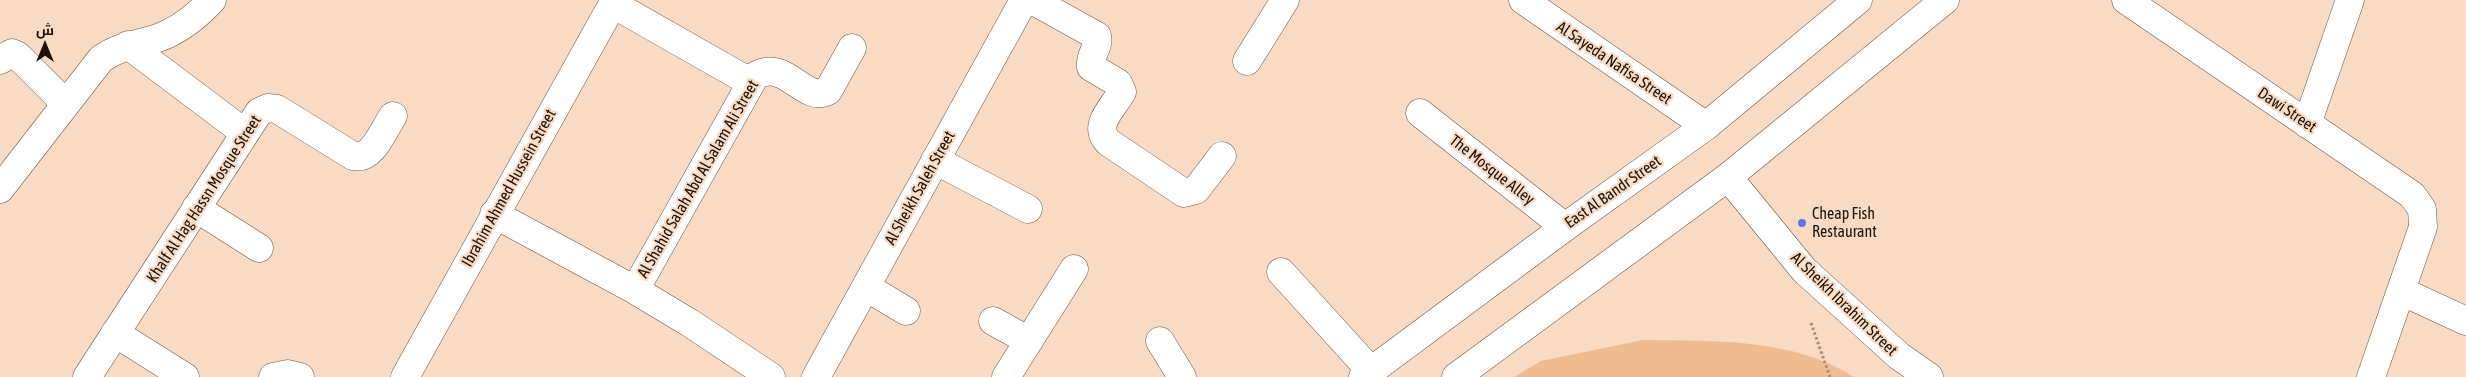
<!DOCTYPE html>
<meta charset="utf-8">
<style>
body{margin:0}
#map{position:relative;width:2466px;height:377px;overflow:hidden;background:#f9dac2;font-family:"Asap Condensed",Cairo,sans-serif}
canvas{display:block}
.north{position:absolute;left:20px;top:20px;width:50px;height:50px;-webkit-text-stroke:4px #f9dac2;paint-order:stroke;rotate:0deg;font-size:14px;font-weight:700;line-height:20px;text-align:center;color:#1d130a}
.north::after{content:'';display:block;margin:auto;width:18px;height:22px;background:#1d130a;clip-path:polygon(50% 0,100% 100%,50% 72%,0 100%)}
</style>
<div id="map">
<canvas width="2466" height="377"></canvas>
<div class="north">ش</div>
</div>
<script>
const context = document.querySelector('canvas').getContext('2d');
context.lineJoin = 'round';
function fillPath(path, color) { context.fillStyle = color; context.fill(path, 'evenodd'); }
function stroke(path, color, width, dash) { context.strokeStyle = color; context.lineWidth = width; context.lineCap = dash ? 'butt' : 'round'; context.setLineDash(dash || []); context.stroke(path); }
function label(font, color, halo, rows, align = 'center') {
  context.font = font + ' "Asap Condensed",sans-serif'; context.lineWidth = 4.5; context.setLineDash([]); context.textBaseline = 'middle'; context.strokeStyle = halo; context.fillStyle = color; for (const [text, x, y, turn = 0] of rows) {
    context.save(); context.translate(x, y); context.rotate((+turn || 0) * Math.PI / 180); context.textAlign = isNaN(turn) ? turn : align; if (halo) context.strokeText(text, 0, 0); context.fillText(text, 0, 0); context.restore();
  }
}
fillPath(new Path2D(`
 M1643 340C1713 341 1794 338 1854 377H1514L1541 361Z`), '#efbb91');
const street = new Path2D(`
 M1032 0 1097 36C1100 47 1089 55 1091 67L1118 83 1122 92C1113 108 1092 125 1108 142L1184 193 1196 190 1222 156
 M1523 0 1706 126
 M2126 0 2412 195 2422 209 2423 227 2371 377
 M613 4 750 82
 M128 45 245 133
 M0 60 12 53 18 56 65 103
 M1247 61 1285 0
 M1420 113 1565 227
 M2307 124 2350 0
 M935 160 1028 209
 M1728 177 1804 270 1899 356 1929 377
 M0 189 101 59C118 47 134 45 155 39 177 32 197 16 212 0
 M196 208 259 248
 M494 214 635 290 690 323 771 377
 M1281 272 1370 370
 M866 287 906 311
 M635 290 755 76C785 57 804 104 828 91L852 48
 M2401 291 2466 321
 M993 321 1029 341
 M115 333 185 377
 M1160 341 1182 377
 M87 377 259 112 268 108 277 109 353 156C373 161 383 130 393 116
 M273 377 288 374 300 377
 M405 377 615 0
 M816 377 1024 0
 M1006 377 1074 269`);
const secondary = new Path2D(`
 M1363 377 1565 227 1706 126 1858 0
 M1456 377 1728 177 1945 0`);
stroke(street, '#6f5540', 29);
stroke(secondary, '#6f5540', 29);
stroke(new Path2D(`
 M1811 323 1830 377`), '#a48d7b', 3, [2.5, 2.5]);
stroke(street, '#fff', 28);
stroke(secondary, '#fff', 28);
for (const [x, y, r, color] of [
 [1802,223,5,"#5973e9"]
]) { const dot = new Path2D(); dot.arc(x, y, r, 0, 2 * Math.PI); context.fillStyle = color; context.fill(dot); stroke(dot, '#f9dac2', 2); }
label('16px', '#1d130a', '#f9dac2', [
 ["Al Sayeda Nafisa Street",1614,63,34],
 ["Dawi Street",2287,110,34],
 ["The Mosque Alley",1492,170,38],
 ["Al Shahid Salah Abd Al Salam Ali Street",698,179,-60],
 ["Ibrahim Ahmed Hussein Street",509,188,-61],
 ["Al Sheikh Saleh Street",920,188,-61],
 ["East Al Bandr Street",1613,192,-35],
 ["Khalf Al Hag Hassn Mosque Street",204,199,-57],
 ["Al Sheikh Ibrahim Street",1844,304,44]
]);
label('16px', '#1d130a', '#f9dac2', [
 ["Cheap Fish",1812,214],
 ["Restaurant",1812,232]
], 'left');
</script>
